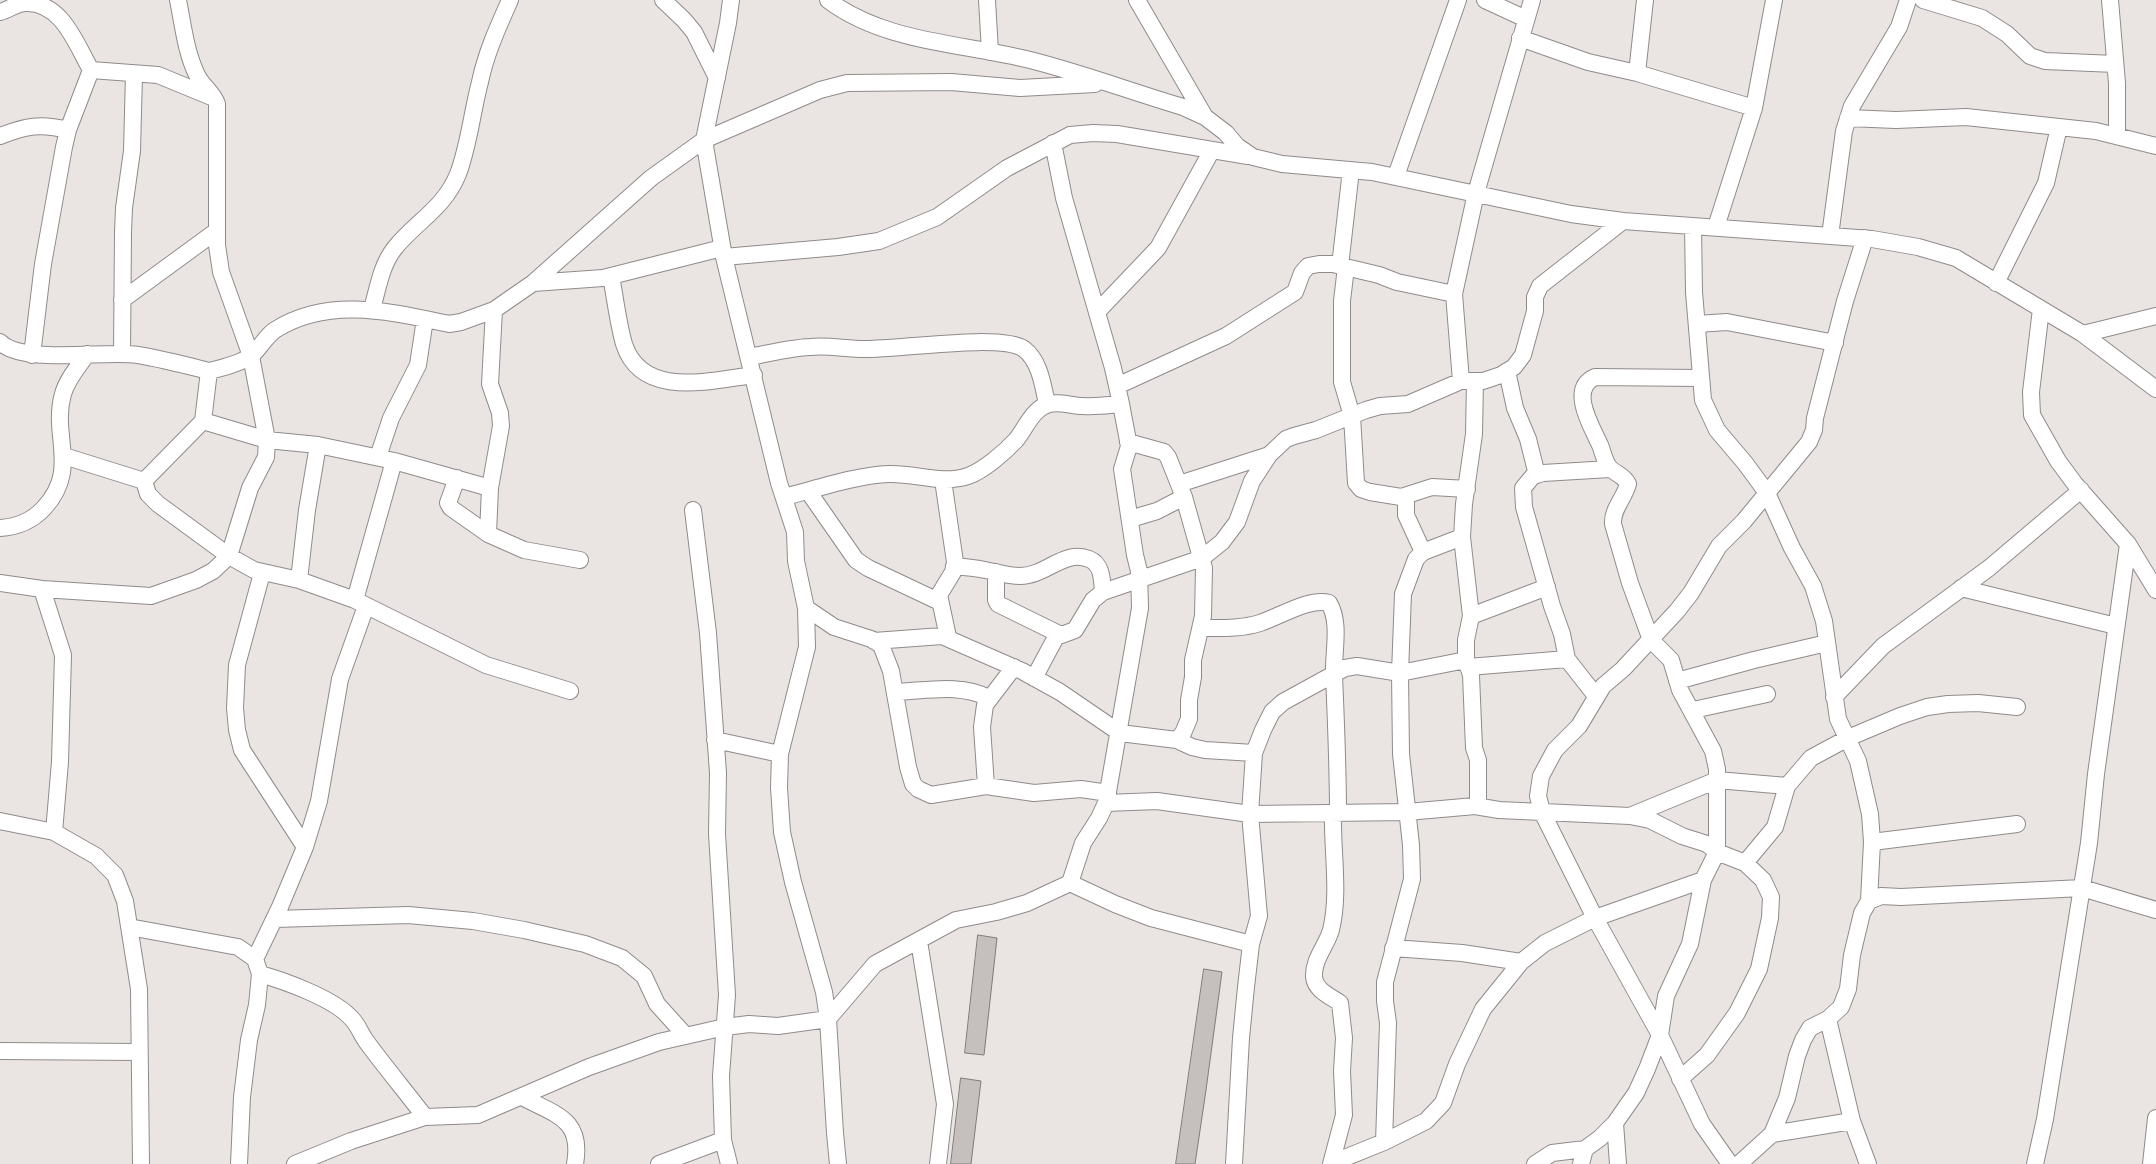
<!DOCTYPE html>
<style>
body{margin:0}
canvas{display:block;background:#eae5e3}
</style>
<canvas width="2156" height="1164"></canvas>
<script>
const context = document.querySelector('canvas').getContext('2d');
context.lineJoin = 'round';
function fillPath(path, color) { context.fillStyle = color; context.fill(path, 'evenodd'); }
function stroke(path, color, width, dash) { context.strokeStyle = color; context.lineWidth = width; context.lineCap = dash ? 'butt' : 'round'; context.setLineDash(dash || []); context.stroke(path); }
const building = new Path2D(`
 M978 935 997 938 984 1055 965 1053Z
 M1204 969 1222 972 1206 1090 1195 1164H1176Z
 M961 1078 981 1081 971 1164H951Z`);
fillPath(building, '#c5c0be');
stroke(building, '#807b7a', 1);
const minor = new Path2D(`
 M663 0 684 20 694 32 717 78
 M731 0 728 23 704 140 724 257 779 483 795 532 796 561 806 608 807 647 780 754 779 788 782 832 793 882 824 992 828 1019 835 1133 838 1164
 M828 0C885 43 963 43 1030 60 1082 73 1132 92 1183 107L1205 117 1226 133 1237 146 1253 157 1282 164 1372 172 1571 214 1623 221 1872 239 1918 247 1956 258 2083 334 2156 389
 M987 0 990 52
 M1137 0 1205 117
 M1485 0 1526 19
 M1923 0 1982 18 2007 34 2030 56 2045 61 2115 64
 M2110 0 2117 83V136
 M0 12C9 10 16 3 26 3 62 2 76 44 91 70
 M1520 38 1588 62 1637 73 1754 108
 M91 70 158 75 214 98
 M1637 73 1645 0
 M1848 118 1896 120 1966 117 2096 131 2156 146
 M0 136C26 126 40 123 68 130
 M1396 176 1458 0
 M1693 226 1694 292 1703 400 1717 430 1745 463 1767 493 1792 548 1813 586 1824 621 1838 719 1858 761 1870 814 1872 842 1869 901
 M1716 227 1754 108 1774 0
 M1830 236 1844 131 1852 106 1899 27 1908 0
 M724 257 838 247 879 241 937 217 1007 168 1070 135 1093 133 1117 134 1248 156
 M1340 266 1351 170
 M1346 267 1342 301V382L1352 416 1356 483 1361 489 1370 492 1401 497 1432 487 1467 489
 M611 276C615 297 618 323 624 344 642 400 712 380 754 375
 M533 283 603 278 722 248
 M1996 283 2046 183 2059 127
 M122 300 215 232
 M372 309C378 288 381 266 394 249 415 222 444 209 458 174 469 145 472 112 480 82 486 53 498 27 510 0
 M2041 309 2031 392 2032 415 2058 461 2075 484 2128 544 2156 590
 M1097 312 1158 248 1212 150
 M1697 324 1727 322 1835 343
 M2083 334 2156 316
 M0 342C22 365 105 350 138 355 162 359 185 365 209 371 222 368 242 363 252 355 260 348 266 336 275 330 329 296 391 312 449 324L461 322 494 310 533 283 651 178 704 140 820 90 847 83 951 82 1020 88 1095 84
 M122 354 123 232 124 208 132 151 134 74
 M32 355 43 264 64 147 68 130 91 70
 M750 357C769 353 790 348 810 347 828 345 846 349 864 349 895 350 1001 333 1024 349 1040 361 1043 386 1047 404
 M1507 371 1515 408 1528 439 1537 475
 M1461 381 1454 294 1476 193 1532 0
 M1475 381 1474 434 1464 504 1462 537 1471 616 1466 640V660L1471 675 1474 748 1478 760V806
 M1117 386 1226 336 1295 292 1302 273 1308 266 1319 264H1333L1379 275 1397 282 1454 294
 M203 421 267 440 318 445 394 461 490 488
 M1128 442 1164 452 1168 457 1184 497 1204 568 1203 616 1193 660V677L1189 700V719L1183 733 1177 740
 M64 456 144 481
 M378 457 391 418 418 365 425 319
 M457 478 448 503 451 508 488 534 524 550 580 560
 M943 480 955 562 953 572 939 595 948 637
 M144 481 148 494 158 504 229 556 254 570 299 580 355 600 486 665 570 691
 M144 481 203 421 209 371
 M1179 484 1269 455 1286 439 1294 436 1316 430 1366 410 1380 406 1408 404 1461 381H1483L1501 375 1514 367 1523 355 1535 311V297L1540 286 1623 221
 M808 491 856 560 868 568 940 602
 M784 497C816 489 857 475 889 474 916 473 941 485 968 476 983 471 1005 452 1016 440 1026 428 1032 409 1049 404 1060 401 1072 406 1083 406 1096 407 1109 405 1121 404
 M1401 497 1406 501V515L1423 552
 M693 510 708 633 718 773 717 834 727 995 721 1076 723 1140 729 1164
 M1130 519 1157 511 1184 497
 M0 528C18 527 32 521 44 508 80 469 51 436 63 394 67 379 79 366 87 354
 M488 534 490 488 501 426 500 413 490 384 494 310
 M954 566C965 567 975 568 985 570 996 572 1008 576 1020 576 1046 576 1064 549 1089 559 1102 564 1102 579 1103 592
 M996 572V600L998 604 1059 634
 M262 573 237 665 235 708 237 730 242 750 305 847
 M299 580 307 510 318 445
 M0 583 42 589 151 596 196 580 213 571 229 556 250 488 266 457 267 440 251 356 221 272 217 245V104C213 92 202 86 197 75 186 53 183 25 178 0
 M1961 588 2116 626
 M42 589 63 655 60 762 54 832
 M355 600 394 461
 M806 608 834 627 871 639 881 645 891 671 908 767 913 784 918 789 931 795 986 786 1034 793 1081 789 1108 793
 M1471 616 1547 587
 M1202 628C1221 628 1241 629 1260 623 1279 617 1310 597 1329 603 1341 623 1333 652 1334 675 1336 721 1338 767 1338 814
 M874 641 942 636 1022 671 1060 692 1120 733 1177 740 1192 747 1205 750 1254 753
 M1468 667 1567 659
 M1034 678 1056 637 1075 630 1093 600 1103 592 1202 558 1222 542 1237 522 1252 481 1269 455
 M1677 681 1754 660 1827 643
 M895 692C926 691 960 683 989 698
 M1596 696 1567 659 1562 634 1552 606 1524 507 1523 488 1533 476 1543 473 1610 469
 M1834 697 1883 646 1989 568 2081 490
 M1693 710 1767 694
 M715 740 780 754
 M986 786 982 727 985 705 1014 667
 M1106 803 1157 801 1250 814 1407 812 1475 806 1499 810 1630 816 1650 820 1682 836 1707 844 1717 852 1745 863 1763 880 1771 897 1770 918 1759 969 1737 1013 1707 1055 1680 1079
 M1630 816 1717 780 1787 786
 M0 821 54 832 96 856 115 875 125 901 139 989 141 1164
 M1872 842 2017 824
 M1745 863 1775 827 1787 786 1811 758 1848 738 1900 716 1927 707 1948 704 1978 703 2017 707
 M1070 883 1115 904 1151 918 1251 944
 M275 919 408 915 473 921 524 930 585 944 622 958 644 976 657 1004 686 1036
 M129 927 238 947 255 959 260 974 257 1005 249 1040 242 1097 239 1164
 M919 941 945 1104 938 1164
 M1393 948 1462 953 1521 962
 M255 959 280 907 305 847 319 801 340 679 366 606
 M260 974C285 981 335 999 352 1019 358 1025 361 1034 366 1041 385 1067 406 1092 425 1117
 M1828 1019 1852 1121 1868 1164
 M0 1051 139 1052
 M522 1097C556 1115 583 1119 575 1164
 M1615 1123 1618 1164
 M1772 1134 1852 1121
 M1384 1142 1388 1023 1385 1001V982L1412 879 1411 845 1401 754 1400 673 1403 594 1416 559 1423 552 1462 537
 M1342 1159 1384 1142 1426 1121 1443 1103 1457 1064 1483 1009 1521 962 1545 943 1595 918 1703 880
 M295 1164 351 1141 425 1117 478 1115 589 1067 659 1042 725 1027 749 1024 778 1026 828 1019 875 964 956 920 996 912 1027 903 1070 883 1083 843 1099 818 1106 803 1140 608 1139 571 1135 555 1122 469 1129 446 1121 404 1113 368 1064 198 1053 143
 M659 1164 723 1140
 M1234 1164 1241 1038 1246 987 1251 944 1259 916 1250 814 1254 753 1263 730 1272 712 1283 702 1345 668 1357 666 1400 673 1466 660
 M1331 1164 1344 1115 1342 1071 1344 1038 1340 1003C1330 996 1315 990 1314 977 1313 959 1327 945 1331 930 1340 893 1332 852 1333 814
 M1535 1164 1552 1153 1585 1149 1600 1138 1615 1123 1636 1093 1647 1069 1660 1035 1666 996 1690 944 1703 880 1717 852V769L1713 751 1680 690 1671 660 1651 640 1630 583 1613 524C1612 509 1624 499 1628 484 1624 475 1615 474 1609 467 1604 460 1603 452 1600 445 1592 427 1568 389 1595 377L1701 378
 M1581 1164 1585 1149
 M1730 1164 1702 1124 1660 1035 1595 918 1542 812 1538 796 1541 776 1555 750 1579 726 1603 686 1623 669 1677 611 1691 593 1719 546 1744 521 1809 442 1814 430 1815 418 1845 301 1865 238
 M1739 1164 1772 1134 1787 1098 1797 1056 1803 1040 1810 1028 1828 1019 1841 1007 1848 989 1852 955 1862 913 1869 901 1881 896 1901 897 2082 888 2156 910
 M2035 1164 2045 1119 2089 843 2096 774 2128 544
 M2151 1164 2156 1118`);
stroke(minor, '#908b8a', 18);
stroke(minor, '#fff', 16);
</script>
